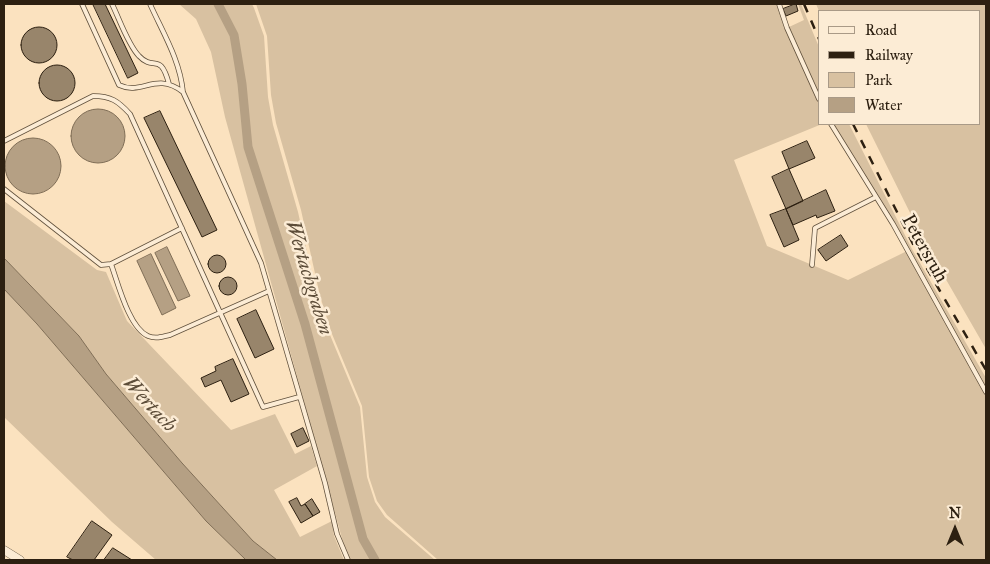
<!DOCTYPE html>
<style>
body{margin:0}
#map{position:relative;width:990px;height:564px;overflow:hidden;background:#fbe2bf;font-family:"IM FELL Great Primer",serif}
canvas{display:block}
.frame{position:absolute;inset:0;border:5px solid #2d2011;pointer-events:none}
.legend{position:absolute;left:818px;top:10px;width:162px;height:115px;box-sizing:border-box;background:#fcecd5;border:1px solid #a99a87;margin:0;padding:6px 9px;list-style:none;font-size:15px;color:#2d2011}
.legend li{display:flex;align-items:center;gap:10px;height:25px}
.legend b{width:25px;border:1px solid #a99a87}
.north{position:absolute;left:930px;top:504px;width:50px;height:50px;-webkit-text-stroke:4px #fcecd5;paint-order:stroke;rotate:0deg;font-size:14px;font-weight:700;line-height:20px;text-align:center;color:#2d2011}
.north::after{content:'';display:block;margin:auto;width:18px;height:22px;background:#2d2011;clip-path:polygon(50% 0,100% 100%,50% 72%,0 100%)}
</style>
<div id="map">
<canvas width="990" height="564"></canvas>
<div class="frame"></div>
<ul class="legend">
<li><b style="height:6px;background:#fcecd5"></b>Road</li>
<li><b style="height:6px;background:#2d2011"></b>Railway</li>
<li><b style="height:14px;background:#d8c1a1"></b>Park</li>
<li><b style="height:14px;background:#b5a084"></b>Water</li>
</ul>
<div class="north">N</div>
</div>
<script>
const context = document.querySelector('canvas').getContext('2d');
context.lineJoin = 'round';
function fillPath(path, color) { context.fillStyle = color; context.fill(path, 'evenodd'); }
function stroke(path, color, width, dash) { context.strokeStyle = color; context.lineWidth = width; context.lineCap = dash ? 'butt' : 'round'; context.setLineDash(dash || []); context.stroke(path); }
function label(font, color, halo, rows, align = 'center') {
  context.font = font + ' "IM FELL Great Primer",serif'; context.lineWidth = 5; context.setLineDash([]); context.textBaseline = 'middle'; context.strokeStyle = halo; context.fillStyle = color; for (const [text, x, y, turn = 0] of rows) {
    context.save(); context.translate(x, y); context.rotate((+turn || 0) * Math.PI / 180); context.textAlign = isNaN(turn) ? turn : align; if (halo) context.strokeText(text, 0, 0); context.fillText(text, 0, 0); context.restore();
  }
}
fillPath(new Path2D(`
 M179 4H252L254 8 264 36 268 97 273 125 298 212 317 297 330 335 360 407 367 477 375 502 385 517 435 560H350L345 549 225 117 211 52 196 19Z
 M256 4H778L785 28 819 102V124H822L734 160 767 246 848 280 907 251 976 372 986 395V560H438L387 515 377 501 369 477 362 406 332 334 320 296 301 210 276 123 271 95 267 36Z
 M798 4H801L819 47V94L789 27 804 20Z
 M816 4H986V349L925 243 866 124H979V11H819Z
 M833 124H849L912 249 986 378V388L894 223Z
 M4 201 97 270 106 272 127 321 231 430 275 414 295 454 311 446 317 466 274 490 300 537 332 521 334 536 344 560H277L253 541 182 463 106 374 79 336 4 258Z
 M4 289 37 324 206 521 246 560H156L112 522 4 417Z`), '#d8c1a1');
const water = new Path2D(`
 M71 136a27 27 0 1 1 54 0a27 27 0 1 1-54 0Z
 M5 166a28 28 0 1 1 56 0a28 28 0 1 1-56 0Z
 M167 247 190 296 178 301 155 253Z
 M151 254 176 308 162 315 137 261Z
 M4 258 79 336 106 374 182 463 253 541 277 560H246L206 521 37 324 4 289Z`);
fillPath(water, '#b5a084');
stroke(water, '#7f6d56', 1);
stroke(new Path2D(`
 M218 4 234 35 242 84 248 147 305 324 363 539 375 560`), '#b5a084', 9);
const building = new Path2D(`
 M93 4H105L138 73 128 78Z
 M796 4 798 11 786 16 783 9Z
 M21 45a18 18 0 1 1 36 0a18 18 0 1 1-36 0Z
 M39 83a18 18 0 1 1 36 0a18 18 0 1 1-36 0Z
 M160 111 217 230 202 237 144 118Z
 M807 141 815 158 789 169 782 152Z
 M789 169 803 201 786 209 772 177Z
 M826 190 835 211 817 218 816 215 793 225 786 209Z
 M786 209 799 240 784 247 770 215Z
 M841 235 848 246 826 261 818 250Z
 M208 264a9 9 0 1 1 18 0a9 9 0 1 1-18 0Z
 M219 286a9 9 0 1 1 18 0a9 9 0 1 1-18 0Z
 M256 310 274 349 255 358 237 319Z
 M233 359 249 394 231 402 221 380 205 387 201 378 216 371 215 367Z
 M303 428 309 441 297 447 291 434Z
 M297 498 301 506 305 504 313 516 301 523 289 502Z
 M312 499 320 512 313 516 305 504Z
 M92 521 112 535 94 560H73L67 557Z
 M113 548 132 560H104Z`);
fillPath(building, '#98856b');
stroke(building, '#2d2011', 1);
const lane = new Path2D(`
 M82 4 119 85C142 96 156 71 183 92
 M112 4C119 18 128 45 139 56 154 72 160 51 169 84
 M150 4C163 33 180 60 183 92L261 263 325 483 337 534 348 560
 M779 4 787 28 819 99
 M831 124 893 224 986 392
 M4 141 93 96C111 96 118 101 130 114L263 407 299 397
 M4 189 101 265 111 264 182 228
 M111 264C118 283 129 328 148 336 155 339 162 337 170 335L269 291
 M812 265 815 228 876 197`);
const street = new Path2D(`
 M4 550 20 560`);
stroke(lane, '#60503c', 5.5);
stroke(street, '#60503c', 9);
stroke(lane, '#fcecd5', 4);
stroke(street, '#fcecd5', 8);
stroke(new Path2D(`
 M804 4 819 39
 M853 124 915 248 986 370`), '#2d2011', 2.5, [9, 9]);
label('19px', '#2d2011', '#fcecd5', [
 ["Petersruh",924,249,61]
]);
label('italic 20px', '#5d4d39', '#fcecd5', [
 ["Wertachgraben",308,278,73],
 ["Wertach",149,405,47]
]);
</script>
